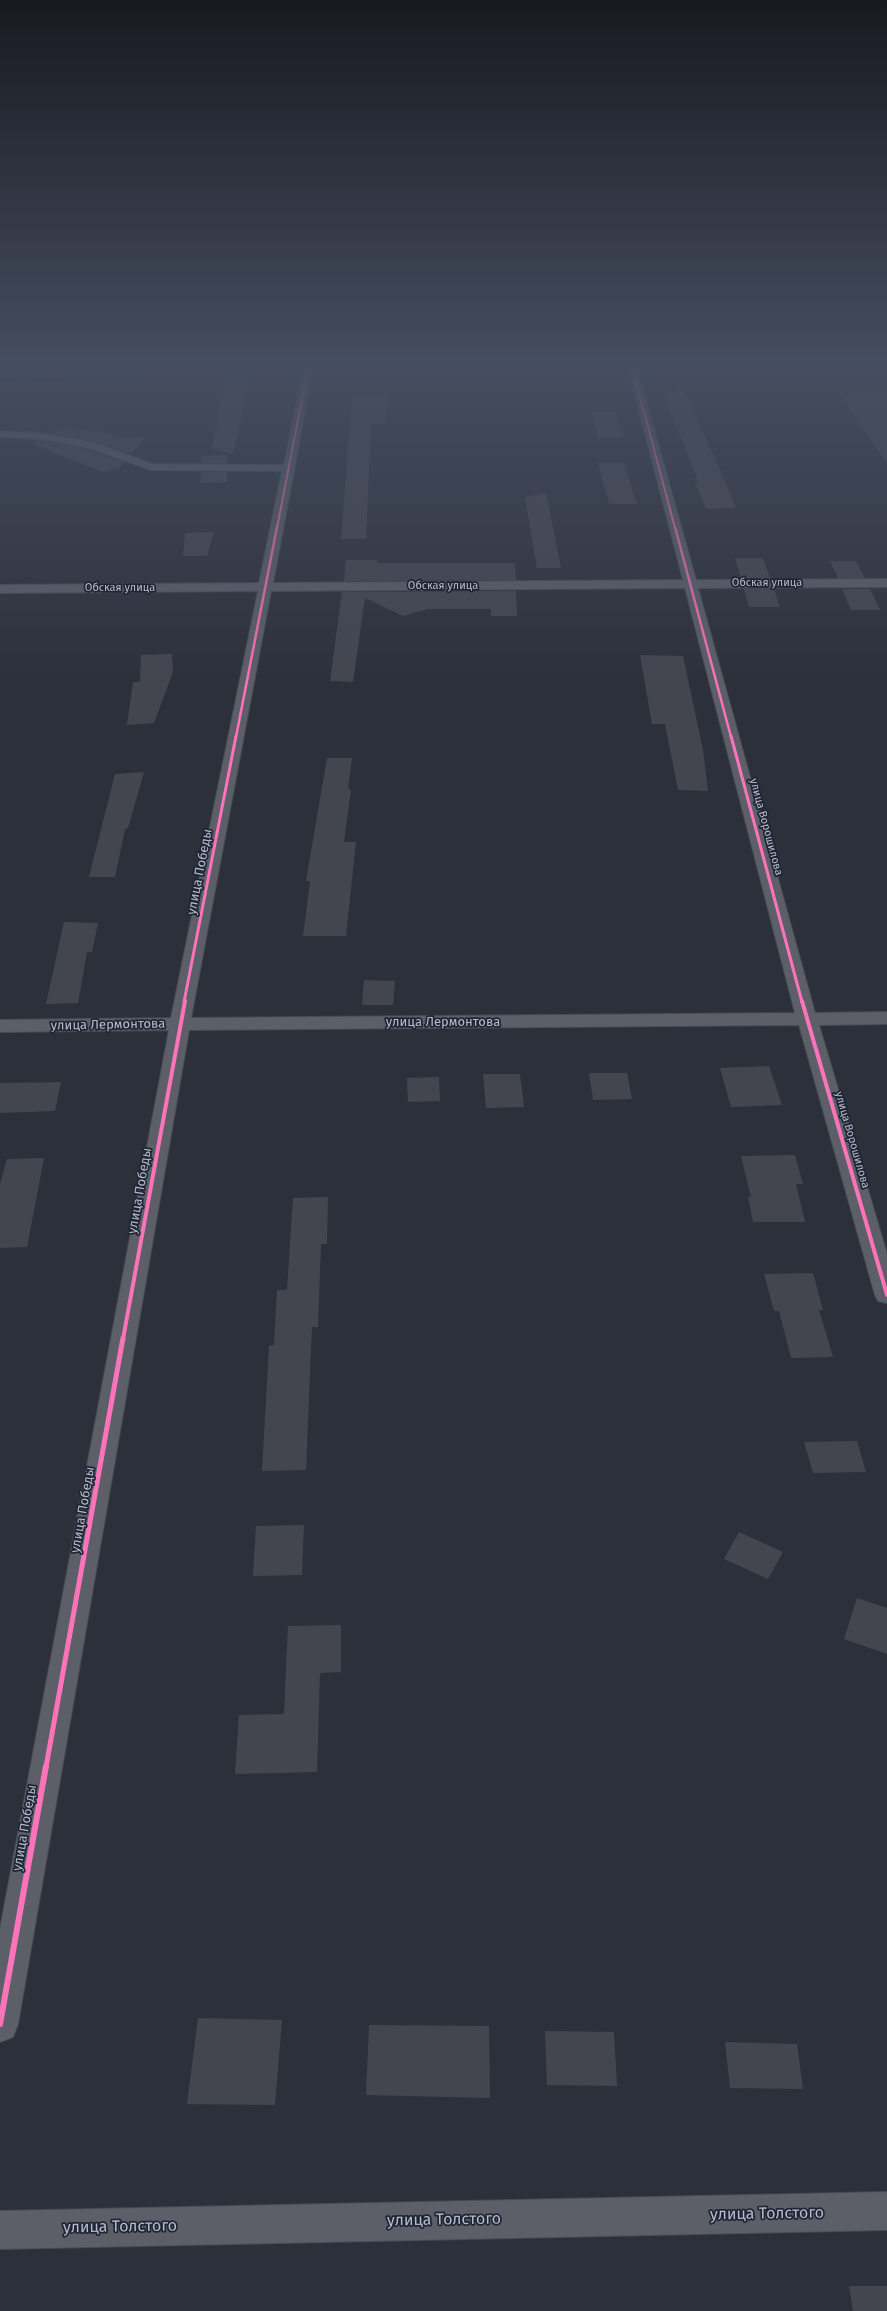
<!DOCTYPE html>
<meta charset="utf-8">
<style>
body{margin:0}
canvas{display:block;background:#2c303a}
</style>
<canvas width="887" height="2311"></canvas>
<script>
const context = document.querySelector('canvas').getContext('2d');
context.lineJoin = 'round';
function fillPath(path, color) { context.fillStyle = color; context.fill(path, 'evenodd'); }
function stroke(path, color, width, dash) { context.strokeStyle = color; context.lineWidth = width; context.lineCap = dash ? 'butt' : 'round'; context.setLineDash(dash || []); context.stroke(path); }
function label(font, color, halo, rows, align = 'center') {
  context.font = font + ' "Fira Sans",sans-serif'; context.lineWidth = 3.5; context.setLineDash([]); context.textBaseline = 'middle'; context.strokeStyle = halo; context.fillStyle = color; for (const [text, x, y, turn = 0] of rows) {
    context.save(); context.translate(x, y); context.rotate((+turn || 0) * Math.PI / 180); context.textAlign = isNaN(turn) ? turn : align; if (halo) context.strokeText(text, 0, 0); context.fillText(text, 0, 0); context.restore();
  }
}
fillPath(new Path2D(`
 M3 363H266V366L0 369Z
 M321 363H621L622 365 321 368Z
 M645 363H877L646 365Z`), '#293940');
fillPath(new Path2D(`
 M226 378H250L233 454 212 449Z
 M682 385 724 479 736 508 706 509 695 483H699L663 394Z
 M837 390H887V464Z
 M352 397H387L386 424H371L366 539H341Z
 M591 412H615L624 437 598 438Z
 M63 427 115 434 112 437 145 438 131 454 101 444 51 434Z
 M38 440 75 446 124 462 119 468 103 472 32 444Z
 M227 455V463H201V456Z
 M598 463H624L637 504H609Z
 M201 472H227V482L200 483Z
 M546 493 561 568H537L525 497Z
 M214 532 207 556H183L185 533Z
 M735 558H763L770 578H741Z
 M346 560H377V563H515L516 580 344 581Z
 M830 561H856L865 578H838Z
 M744 589H774L780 607H749Z
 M842 589H870L880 610H851Z
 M516 591 517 616H491V609H428L403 616 365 598 353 682 330 681 342 592Z
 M172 654 173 672 154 723 127 725 133 682H140L141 655Z
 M640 655 683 656 703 750 708 791 678 790 665 724H652Z
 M327 758H352L348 789H351L344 842H356L346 936H303L310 881H306Z
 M144 772 128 828 125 829 115 877H89L115 774Z
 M64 922 98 923 92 952H87L78 1003 46 1004Z
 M364 980 395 981 393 1005H362Z
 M769 1066 782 1105 731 1107 720 1068Z
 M589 1073H627L632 1099 593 1100Z
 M483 1074H520L524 1107 486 1108Z
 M439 1077 440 1101 408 1102 407 1078Z
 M61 1082 55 1111 0 1113V1083Z
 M795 1155 803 1184H796L805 1222H753L748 1197H751L741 1156Z
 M44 1158 27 1247 0 1248V1184L7 1159Z
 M328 1197 327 1244H321L318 1327H312L306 1470 262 1471 269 1346 274 1345 277 1290H287L293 1198Z
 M813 1273 823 1310H819L833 1357 791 1358 779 1311H774L764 1274Z
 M857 1441 866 1472 813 1473 804 1442Z
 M304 1525 302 1575 253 1576 256 1526Z
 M739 1532 783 1552 768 1579 724 1559Z
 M857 1598 887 1608V1654L844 1639Z
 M341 1625V1672L320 1673 317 1772 235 1774 239 1715 284 1714 288 1626Z
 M198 2018 282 2020 275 2105 187 2104Z
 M369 2025 489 2026 490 2098 366 2095Z
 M545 2031 614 2032 617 2086 547 2085Z
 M725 2042 797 2044 803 2089 730 2088Z
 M849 2286H887V2311H853Z`), '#43464f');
const minor = new Path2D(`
 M304 363H314L313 368 627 367 626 363H636L637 367 887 365V371L638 372 696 580 887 579V587L698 588 815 1013 887 1012V1024L819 1025 887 1254V1303L878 1301 875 1295 799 1025 189 1030 18 2024 13 2037 0 2042V1929L169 1030 0 1032V1020L171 1018 258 591 0 593V585L259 583 282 471 151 470 94 450 75 445 38 439 0 437V431L38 433 75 439 101 445 152 464 284 465 302 374 0 376V370L303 368ZM629 372 683 580 273 583 312 374ZM685 588 795 1013 191 1018 271 591Z
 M887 2192V2230L0 2249V2211Z`);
stroke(minor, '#484b53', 2);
fillPath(minor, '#5c5f68');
stroke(new Path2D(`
 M631 363 675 528
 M277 528 309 363`), '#fb73b8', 2);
stroke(new Path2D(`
 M675 527 731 737
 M236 737 277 527`), '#fb73b8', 2.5);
stroke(new Path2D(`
 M731 736 802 1002
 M184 1002 236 736`), '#fb73b8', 3);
stroke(new Path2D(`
 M802 1001 887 1295
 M123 1339 185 1001`), '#fb73b8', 4);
stroke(new Path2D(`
 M46 1767 123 1338`), '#fb73b8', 5);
stroke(new Path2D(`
 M0 2024 46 1766`), '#fb73b8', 6);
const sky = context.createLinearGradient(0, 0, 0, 686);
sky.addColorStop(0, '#181a20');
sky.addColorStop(0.53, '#454e60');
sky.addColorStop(1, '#454e6000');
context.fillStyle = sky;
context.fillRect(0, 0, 887, 686);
label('11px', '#b7bbca', '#1f2535', [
 ["Обская улица",767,583],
 ["Обская улица",443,586],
 ["Обская улица",120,588],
 ["улица Ворошилова",766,827,75],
 ["улица Ворошилова",852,1140,74]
]);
label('13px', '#b7bbca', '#1f2535', [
 ["улица Победы",200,872,-79],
 ["улица Лермонтова",443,1022],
 ["улица Лермонтова",108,1025,-1],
 ["улица Победы",140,1191,-80],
 ["улица Победы",83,1510,-80],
 ["улица Победы",25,1828,-80]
]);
label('16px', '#b7bbca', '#1f2535', [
 ["улица Толстого",767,2214,-1],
 ["улица Толстого",444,2220,-1],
 ["улица Толстого",120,2227,-1]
]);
</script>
